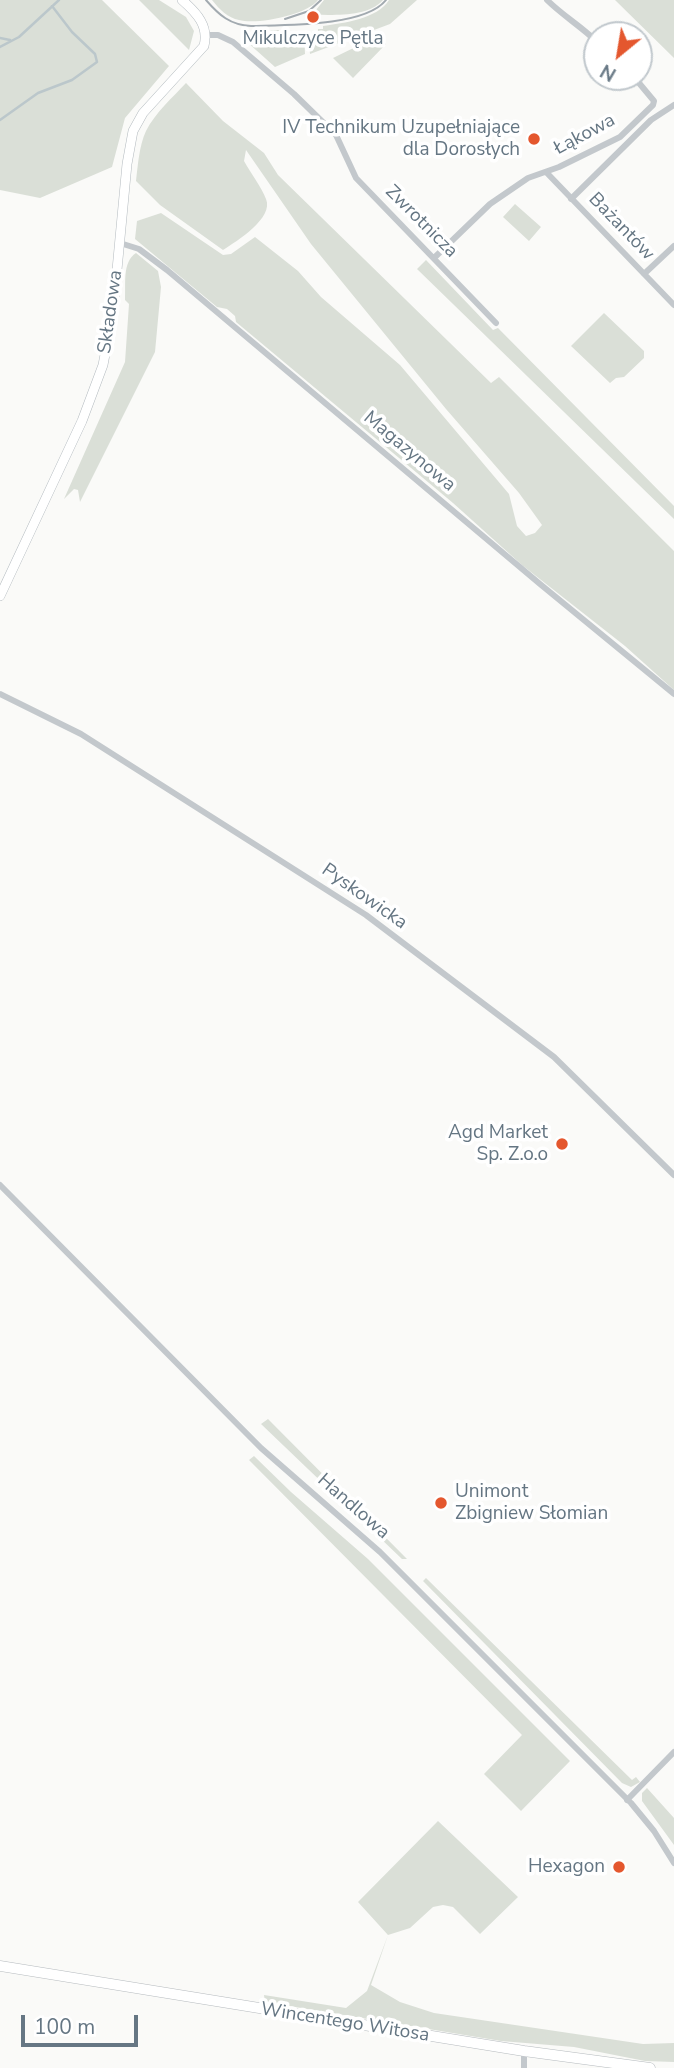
<!DOCTYPE html>
<meta charset="utf-8">
<style>
body{margin:0}
#map{position:relative;width:674px;height:2068px;overflow:hidden;background:#fafaf8;font-family:"Nunito Sans",sans-serif}
canvas{display:block}
.north{position:absolute;left:583px;top:21px;width:70px;height:70px;box-sizing:border-box;background:#fff;border:2px solid #c1c8cd;border-radius:50%;rotate:210deg;font-size:19px;font-weight:700;line-height:28px;text-align:center;color:#657683}
.north::after{content:'';display:block;margin:auto;width:24px;height:32px;background:#e4572e;clip-path:polygon(50% 0,100% 100%,50% 72%,0 100%)}
.scale{position:absolute;left:21px;top:2015px;width:117px;height:32px;box-sizing:border-box;border:4px solid #657683;border-top:0;padding-left:9px;font-size:21px;line-height:24px;white-space:nowrap;color:#657683;-webkit-text-stroke:5px #fff;paint-order:stroke}
</style>
<div id="map">
<canvas width="674" height="2068"></canvas>
<div class="north">N</div>
<div class="scale">100 m</div>
</div>
<script>
const context = document.querySelector('canvas').getContext('2d');
context.lineJoin = 'round';
function fillPath(path, color) { context.fillStyle = color; context.fill(path, 'evenodd'); }
function stroke(path, color, width, dash) { context.strokeStyle = color; context.lineWidth = width; context.lineCap = dash ? 'butt' : 'round'; context.setLineDash(dash || []); context.stroke(path); }
function label(font, color, halo, rows, align = 'center') {
  context.font = font + ' "Nunito Sans",sans-serif'; context.lineWidth = 7; context.setLineDash([]); context.textBaseline = 'middle'; context.strokeStyle = halo; context.fillStyle = color; for (const [text, x, y, turn = 0] of rows) {
    context.save(); context.translate(x, y); context.rotate((+turn || 0) * Math.PI / 180); context.textAlign = isNaN(turn) ? turn : align; if (halo) context.strokeText(text, 0, 0); context.fillText(text, 0, 0); context.restore();
  }
}
fillPath(new Path2D(`
 M0 0H102L169 66 125 118 112 167 40 198 0 190Z
 M139 0H159L186 17 194 31 189 50Z
 M212 0H318C307 15 257 25 239 20 228 18 219 9 212 0Z
 M324 0H383C366 19 330 14 306 15L316 10Z
 M389 0H417L390 24 310 54 308 32H318V29H323V26C344 23 377 19 389 0Z
 M615 0H674V58Z
 M272 30H279L280 33 304 32 305 54 275 67 247 42 252 37Z
 M378 36 386 44 353 78 333 58Z
 M186 83 223 121 264 153 278 175 491 383 499 377 674 551V690L625 646 522 565 453 503 236 322 235 316 227 309 217 307 135 239 137 221 161 213 223 255 231 254 255 237 298 271 321 297 400 365 509 494 517 526 526 536 535 533 542 525 519 493 446 409 311 244 246 150 244 161C251 174 261 186 266 199 274 218 237 241 223 250L160 205 136 181C138 165 139 146 146 131 155 113 173 97 186 83Z
 M515 204 541 227 529 241 503 217Z
 M136 253 158 271 161 287 155 352 80 502 78 490 74 489 64 499 125 362 129 304 125 300C126 284 122 262 136 253Z
 M426 260 493 330 498 328 674 506V519L417 269Z
 M604 313 644 351V358L624 377 616 378 610 383 571 346Z
 M268 1419 407 1559H402L261 1424Z
 M254 1456 291 1492 368 1559 570 1761 521 1811 484 1774 522 1735 249 1460Z
 M426 1578 632 1780 636 1777 640 1782 631 1787 622 1783 423 1581Z
 M647 1788 674 1818V1845L642 1801V1793Z
 M438 1821 518 1897 480 1934 453 1907 443 1905 433 1907 410 1928 388 1935 371 1985 400 2002 434 2013 643 2044 674 2043V2062L645 2061 574 2047 501 2041 265 2002 264 1995 346 2008 367 1991 388 1935 358 1902Z`), '#dadfd7');
stroke(new Path2D(`
 M0 38 10 40
 M0 47 19 37 59 0
 M0 120 38 93 72 80 97 62 95 54 72 32 52 6`), '#bbc7cb', 2.5);
const secondary = new Path2D(`
 M0 596 82 421 103 365 113 312 127 164 133 131 143 113 204 46C209 26 197 13 182 0`);
const primary = new Path2D(`
 M0 1966 524 2051 650 2068`);
stroke(secondary, '#b3babf', 10);
stroke(primary, '#b5babe', 11);
stroke(new Path2D(`
 M547 0C563 16 581 26 597 42
 M206 35H218L233 42 294 94 336 135 356 178 496 323
 M546 172 674 305
 M571 199 651 120 674 105
 M120 243 139 249 167 270 540 584 674 694
 M434 258 490 204 528 178 559 167 620 137 653 105 654 101 634 77
 M644 274 674 246
 M0 694 81 734 366 915 554 1057 674 1175
 M0 1185 261 1448 380 1552 631 1803 654 1831 674 1863
 M627 1800 674 1752
 M524 2051V2068`), '#c3c8cc', 6);
stroke(secondary, '#fff', 9);
stroke(primary, '#fff', 10);
stroke(new Path2D(`
 M206 0C219 15 230 25 251 26 283 25 365 27 386 0
 M285 19 309 11 321 0`), '#a2aab0', 2);
for (const [x, y, r, color] of [
 [313,17,7,"#e4572e"],
 [534,139,7,"#e4572e"],
 [562,1144,7,"#e4572e"],
 [441,1503,7,"#e4572e"],
 [619,1867,7,"#e4572e"]
]) { const dot = new Path2D(); dot.arc(x, y, r, 0, 2 * Math.PI); context.fillStyle = color; context.fill(dot); stroke(dot, '#fff', 2.5); }
label('19px', '#657683', '#fff', [
 ["Mikulczyce Pętla",313,39,"center"],
 ["IV Technikum Uzupełniające",520,128],
 ["dla Dorosłych",520,150],
 ["Agd Market",548,1133],
 ["Sp. Z.o.o",548,1155],
 ["Unimont",455,1492,"left"],
 ["Zbigniew Słomian",455,1514,"left"],
 ["Hexagon",605,1867]
], 'right');
label('19px', '#657683', '#fff', [
 ["Łąkowa",585,135,-28],
 ["Zwrotnicza",421,222,45],
 ["Bażantów",621,227,46],
 ["Składowa",111,312,-82],
 ["Magazynowa",409,452,40],
 ["Pyskowicka",364,897,35],
 ["Handlowa",353,1507,41],
 ["Wincentego Witosa",345,2023,9]
]);
</script>
